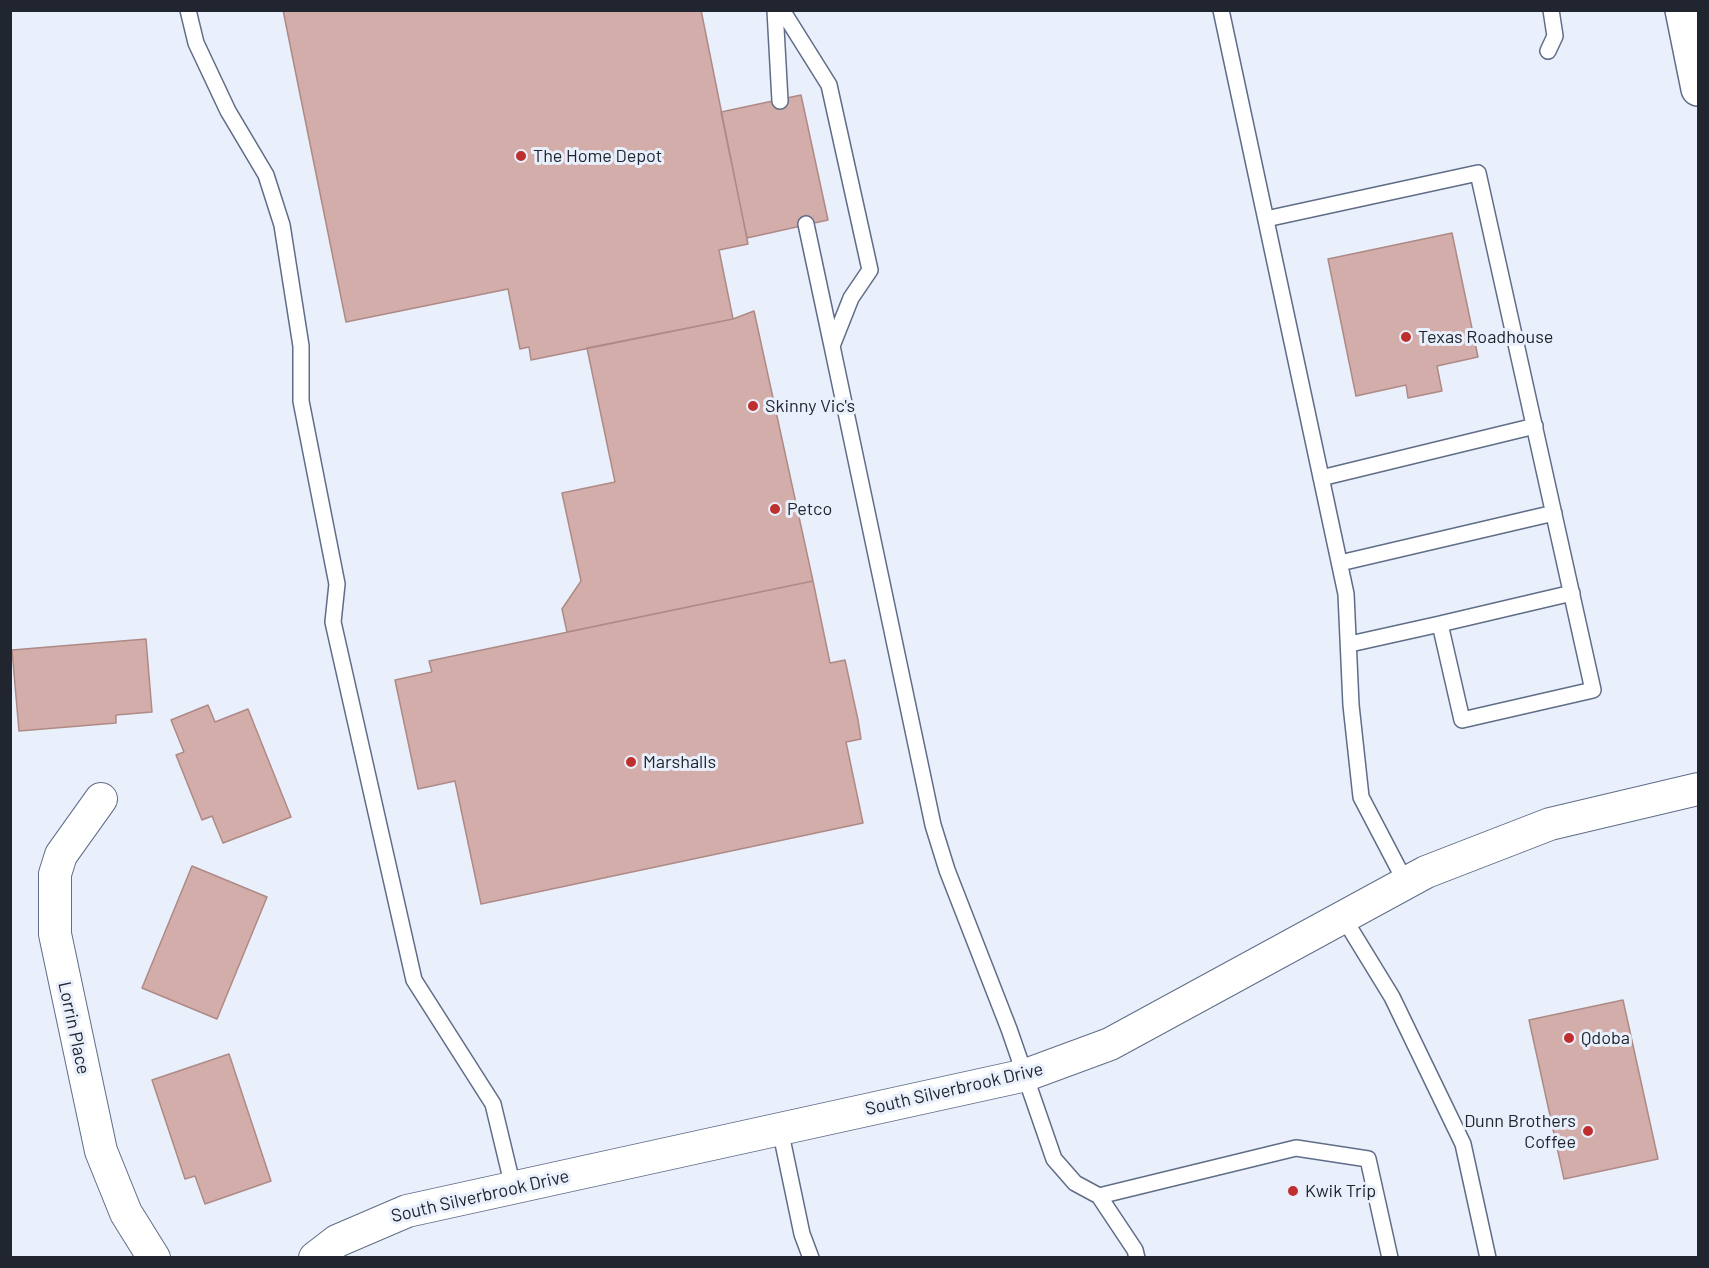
<!DOCTYPE html>
<style>
body{margin:0}
#map{position:relative;width:1709px;height:1268px;overflow:hidden;background:#e9effb;font-family:Barlow,sans-serif}
canvas{display:block}
.frame{position:absolute;inset:0;border:12px solid #202530;pointer-events:none}
</style>
<div id="map">
<canvas width="1709" height="1268"></canvas>
<div class="frame"></div>
</div>
<script>
const context = document.querySelector('canvas').getContext('2d');
context.lineJoin = 'round';
function fillPath(path, color) { context.fillStyle = color; context.fill(path, 'evenodd'); }
function stroke(path, color, width, dash) { context.strokeStyle = color; context.lineWidth = width; context.lineCap = dash ? 'butt' : 'round'; context.setLineDash(dash || []); context.stroke(path); }
function label(font, color, halo, rows, align = 'center') {
  context.font = font + ' Barlow,sans-serif'; context.lineWidth = 6; context.setLineDash([]); context.textBaseline = 'middle'; context.strokeStyle = halo; context.fillStyle = color; for (const [text, x, y, turn = 0] of rows) {
    context.save(); context.translate(x, y); context.rotate((+turn || 0) * Math.PI / 180); context.textAlign = isNaN(turn) ? turn : align; if (halo) context.strokeText(text, 0, 0); context.fillText(text, 0, 0); context.restore();
  }
}
const building = new Path2D(`
 M283 10H701L748 244 719 250 733 319 531 360 529 347 520 349 508 289 346 322Z
 M801 95 828 220 747 238 721 112Z
 M1452 233 1478 357 1437 366 1442 391 1408 398 1406 385 1356 396 1328 259Z
 M754 311 813 581 567 632 562 609 581 581 562 493 615 482 587 348 733 319Z
 M813 581 830 663 845 660 858 720 861 739 846 742 863 823 481 904 455 781 418 789 395 680 432 672 429 661Z
 M146 639 152 712 116 715V723L19 731 12 650Z
 M208 705 215 722 248 709 291 817 223 843 212 816 202 820 176 755 184 752 171 720Z
 M192 866 267 897 217 1019 142 988Z
 M1623 1000 1658 1159 1564 1179 1529 1020Z
 M229 1054 271 1181 205 1204 195 1176 185 1179 152 1080Z`);
fillPath(building, '#d3ada9');
stroke(building, '#ae8a86', 1.5);
const lane = new Path2D(`
 M188 10 196 43 228 111 266 175 282 225 301 346V401L337 584 333 622 414 980 493 1104 513 1187
 M775 10 780 101
 M782 10 829 85 870 270 851 298 832 346 933 825 947 870 1009 1029 1054 1159 1075 1183 1099 1196 1135 1250 1137 1258
 M1221 10 1346 594 1351 705 1361 797 1406 883
 M1548 51 1555 36 1551 10
 M1266 219 1478 173 1593 690 1462 720 1440 624 1350 644
 M806 224 832 346
 M1321 478 1535 426
 M1340 563 1554 513
 M1440 624 1572 593
 M1343 917 1392 997 1463 1144 1488 1258
 M780 1129 802 1234 811 1258
 M1099 1196 1296 1148 1368 1159 1390 1258`);
const street = new Path2D(`
 M101 799 61 855 55 874V934L101 1151 126 1213 154 1258
 M315 1258 337 1241 407 1211 1026 1075 1110 1044 1426 872 1550 824 1698 789`);
const secondary = new Path2D(`
 M1682 10 1698 89`);
stroke(lane, '#606d88', 18);
stroke(street, '#606d88', 34);
stroke(secondary, '#606d88', 36);
stroke(lane, '#fff', 15);
stroke(street, '#fff', 32);
stroke(secondary, '#fff', 33);
for (const [x, y, r, color] of [
 [521,156,6,"#be2f2e"],
 [1406,337,6,"#be2f2e"],
 [753,406,6,"#be2f2e"],
 [775,509,6,"#be2f2e"],
 [631,762,6,"#be2f2e"],
 [1569,1038,6,"#be2f2e"],
 [1588,1131,6,"#be2f2e"],
 [1293,1191,6,"#be2f2e"]
]) { const dot = new Path2D(); dot.arc(x, y, r, 0, 2 * Math.PI); context.fillStyle = color; context.fill(dot); stroke(dot, '#e9effb', 2); }
label('18px', '#202530', '#e9effb', [
 ["The Home Depot",533,156],
 ["Texas Roadhouse",1418,337],
 ["Skinny Vic's",765,406],
 ["Petco",787,509],
 ["Marshalls",643,762],
 ["Qdoba",1581,1038],
 ["Dunn Brothers",1576,1121,"right"],
 ["Coffee",1576,1142,"right"],
 ["Kwik Trip",1305,1191]
], 'left');
label('18px', '#202530', '#e9effb', [
 ["Lorrin Place",74,1028,78],
 ["South Silverbrook Drive",954,1089,-13],
 ["South Silverbrook Drive",480,1196,-13]
]);
</script>
